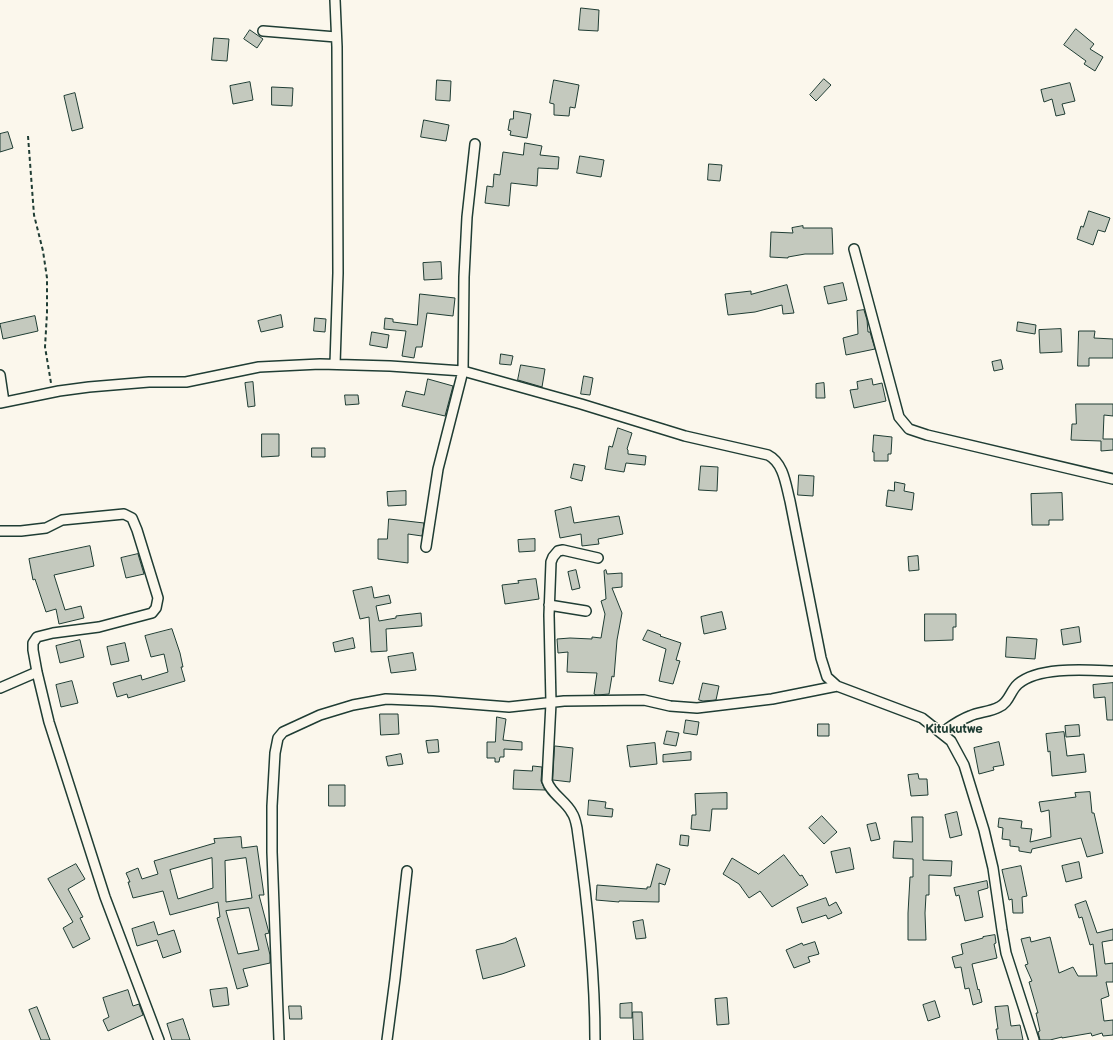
<!DOCTYPE html>
<style>
body{margin:0}
canvas{display:block;background:#fbf7ec}
</style>
<canvas width="1113" height="1040"></canvas>
<script>
const context = document.querySelector('canvas').getContext('2d');
context.lineJoin = 'round';
function fillPath(path, color) { context.fillStyle = color; context.fill(path, 'evenodd'); }
function stroke(path, color, width, dash) { context.strokeStyle = color; context.lineWidth = width; context.lineCap = dash ? 'butt' : 'round'; context.setLineDash(dash || []); context.stroke(path); }
function label(font, color, halo, rows, align = 'center') {
  context.font = font + ' "Balsamiq Sans",sans-serif'; context.lineWidth = 3; context.setLineDash([]); context.textBaseline = 'middle'; context.strokeStyle = halo; context.fillStyle = color; for (const [text, x, y, turn = 0] of rows) {
    context.save(); context.translate(x, y); context.rotate((+turn || 0) * Math.PI / 180); context.textAlign = isNaN(turn) ? turn : align; if (halo) context.strokeText(text, 0, 0); context.fillText(text, 0, 0); context.restore();
  }
}
const building = new Path2D(`
 M581 8 599 10 598 31 579 30Z
 M1076 29 1094 44 1090 49 1103 57 1095 71 1084 64 1086 61 1064 45Z
 M250 30 263 39 257 48 244 39Z
 M214 38 229 39 227 61 212 60Z
 M824 79 831 85 816 101 810 95Z
 M437 80 451 81 450 101 436 100Z
 M554 80 579 85 575 108 570 107 569 116 554 115V104L550 103Z
 M250 82 253 100 233 104 230 86Z
 M1070 83 1075 101 1062 104 1065 114 1056 116 1052 99 1044 102 1041 90Z
 M272 87 293 88 292 106 272 105Z
 M75 93 83 128 72 131 64 96Z
 M514 111 531 114 527 138 510 135 511 131 508 130 510 119H513Z
 M424 120 449 125 446 141 421 137Z
 M8 132 13 148 0 152V134Z
 M525 143 542 146 540 155 559 157 558 169 538 168 537 186 511 183 509 206 485 203 487 186 493 187 494 174 500 175 503 152 523 155Z
 M580 156 604 160 601 177 577 173Z
 M709 164 722 165 720 181 708 180Z
 M1089 211 1110 218 1105 232 1098 230 1093 245 1077 239 1081 226 1083 227Z
 M803 226V228H832L833 254H805L788 257V258L770 257 771 232 793 233 792 228Z
 M441 262 442 279 424 280 423 263Z
 M843 283 847 300 828 304 824 287Z
 M787 285 794 313 783 314 782 305 755 312 728 315 725 294 751 291V294Z
 M420 294 455 298 453 316 427 313 422 347H416L414 358 402 356 406 331 384 329 385 318 393 319V322L417 325Z
 M864 310 867 320 868 332H870L875 349 846 355 843 338 858 334 857 311Z
 M281 315 283 327 261 332 258 321Z
 M35 316 38 331 3 339 0 324Z
 M315 318 326 319 325 332 314 331Z
 M1018 322 1036 325 1035 334 1017 331Z
 M1061 329 1062 352 1040 353 1039 330Z
 M1079 331H1095L1094 338 1113 339V358H1089V366H1078Z
 M372 332 389 335 387 348 370 345Z
 M501 354 513 356 511 365 500 364Z
 M1001 360 1003 369 994 371 992 362Z
 M521 365 545 369 542 387 518 380Z
 M584 376 593 378 590 395 581 394Z
 M428 379 453 386 445 416 402 406 406 391 424 395Z
 M872 379 873 385 882 383 886 401 854 408 850 390 858 389 857 382Z
 M253 382 255 406 248 407 245 383Z
 M824 383 825 398H816V384Z
 M345 395H358L359 404 346 405Z
 M1076 404H1113V416L1104 415 1103 439H1113V450L1101 451V441L1071 440 1072 424H1076Z
 M618 428 632 433 627 449 628 450V454L646 456 645 465 626 463 624 472 605 469 609 446 612 447Z
 M262 434H279V456L262 457Z
 M874 435 892 437 891 454H888V461H874V452H873Z
 M312 448H325V457H312Z
 M574 464 585 466 582 481 571 478Z
 M701 466 718 467 717 491 699 490Z
 M799 475 814 476 813 496 798 495Z
 M895 482 905 484 904 491 914 493 912 510 886 506 888 490 894 491Z
 M406 491V505L388 506 387 492Z
 M1062 493 1063 520H1049V525H1032L1031 494Z
 M571 507 574 523 619 516 623 534 598 539 599 544 582 546 581 534 560 538 555 511Z
 M389 519 424 523 422 536 408 534V563L378 559V539H387Z
 M535 539V551L519 552 518 540Z
 M90 546 94 566 54 575 65 610 81 606 84 618 59 624 56 609 46 612 35 579 33 580 29 559Z
 M138 554 144 574 126 578 121 558Z
 M918 556 919 570 909 571 908 557Z
 M576 570 580 588 572 590 568 572Z
 M606 570 607 574 622 573V587L612 588 622 613 617 640 614 677 612 676 609 694 597 695 594 694 597 673 567 672 568 652 558 653 557 639 570 638 592 639V637L601 638 605 614 601 601 606 599 604 571Z
 M536 579 539 599 505 604 502 585 519 583 518 581Z
 M372 587 374 598 389 595 391 603 376 606 379 621 396 618V616L421 613 422 626 386 629 387 651 371 652 369 617 360 619 353 591Z
 M722 612 726 629 704 634 701 617Z
 M925 614H956V627H953V640L925 641Z
 M1079 627 1081 642 1063 645 1061 630Z
 M172 629 180 653 183 667H181L185 681 128 698 127 694 117 697 113 683 141 675 142 680 168 672 164 654 151 657 145 636Z
 M648 630 661 635 660 636 681 643 676 660 680 661 673 684 659 681 666 649 643 640Z
 M1007 637 1037 639 1035 659 1006 657Z
 M353 638 355 648 335 652 333 643Z
 M80 640 84 657 60 663 56 646Z
 M125 643 129 661 111 665 107 647Z
 M413 653 416 670 391 673 388 657Z
 M72 681 78 703 61 707 56 685Z
 M703 683 719 686 716 700 703 701 699 700Z
 M1113 683V720H1107L1105 697 1094 698 1093 685Z
 M380 714H398L399 734 381 735Z
 M497 717 506 719 503 740 522 742V750L504 749V757H500L499 762H495V758H487V742H495Z
 M686 720 699 722 697 735 684 733Z
 M818 724H829V736H818Z
 M1079 725 1080 736 1066 737 1065 726Z
 M667 731 679 733 676 746 664 744Z
 M1064 732 1067 756 1084 754 1086 772 1052 776 1050 751 1048 752 1046 734Z
 M438 740 439 752 428 753 426 741Z
 M999 742 1004 765 993 767 994 770 979 774 974 748Z
 M655 743 657 764 630 767 627 746Z
 M555 746 573 748 570 782 553 780Z
 M691 752V760L663 762V755Z
 M401 754 403 764 388 766 386 757Z
 M533 766 542 767 541 781 545 790 513 789 514 770 532 771Z
 M918 774 919 779H927L928 795 911 796 908 775Z
 M329 785H345V806H329Z
 M1090 792 1092 813H1094L1103 853 1087 857 1081 838 1032 849 1031 853 1019 851V847L1010 846V840L1002 839 1003 828 998 827 999 818 1022 821 1021 828 1032 829 1030 842 1051 837 1049 810 1041 812 1039 802 1076 797 1075 793Z
 M727 793V809H712L710 831 691 829 692 815H696L695 794Z
 M589 800 606 802 605 808 613 809 612 817 588 815Z
 M957 812 962 835 950 838 945 815Z
 M822 816 837 832 824 844 809 828Z
 M912 817H923V860L952 861 951 876 929 875V895H926L925 913 926 940H908V913L910 877H913V859L893 858 894 841 912 842Z
 M876 823 880 839 871 841 867 825Z
 M681 835 689 836 688 846 680 845Z
 M241 837 242 848 257 846 264 895H259L269 933 265 934 270 955V963L243 969 248 986 237 989 217 918 220 917 218 902 170 915 163 891 133 898 128 882H130L126 873 138 868 142 879 158 874 154 861 215 843 214 839ZM212 858 213 888 178 899 170 870ZM246 858 252 898 226 902 225 861ZM249 908 259 950 238 954 226 911Z
 M850 848 854 869 836 873 831 852Z
 M784 855 800 876 802 875 808 885 772 907 760 891 749 898 739 884 723 874 732 858 755 872H756L758 874Z
 M1079 862 1082 878 1066 882 1062 866Z
 M76 864 85 879 68 889 83 917 80 918 90 939 73 948 63 928 73 922 48 879Z
 M657 864 670 869 665 885 659 883V902L619 901V902L596 900 597 885 647 889V887H650Z
 M1021 866 1027 896 1022 897 1023 913H1013L1012 899 1009 900 1002 870Z
 M987 881 988 888 978 891 983 917 965 921 959 895 956 896 954 888Z
 M826 898 829 906 836 902 842 913 828 919 826 915 802 923 797 908Z
 M1086 901 1097 933 1113 929V940L1102 942 1105 964 1113 963V982H1106L1109 996 1101 999 1104 1021 1113 1020V1035L1103 1036 1102 1033 1092 1036 1091 1033 1062 1038V1037L1050 1040H1040L1038 1032 1040 1031 1036 1013H1038L1029 982 1032 981 1025 965 1028 964 1021 939 1030 937 1031 942 1050 937 1059 973 1073 967 1078 976H1097L1093 944 1090 945 1082 917 1079 918 1075 905Z
 M643 920 646 938 636 939 633 922Z
 M154 922 158 935 174 930 181 952 163 958 157 940 137 946 132 929Z
 M995 935 996 943 994 944 997 958 972 964 978 990 979 989 982 1002 973 1005 969 988 965 989 961 967 955 968 952 957 963 954 961 944 983 938V937Z
 M516 938 525 966 502 974 483 979 476 950 504 943Z
 M815 942 819 954 808 957 810 962 794 968 786 950 802 943 803 945Z
 M227 988 229 1005 213 1007 210 990Z
 M128 990 133 1006 139 1004 143 1015 108 1031 103 1020 109 1017 103 998Z
 M727 998 729 1024 717 1025 715 999Z
 M935 1001 940 1017 928 1021 923 1005Z
 M632 1003V1018H620V1004Z
 M289 1006H301L302 1019H290Z
 M1008 1006 1011 1026 1020 1025 1023 1040H998L996 1029H998L995 1007Z
 M37 1007 50 1040H41L29 1010Z
 M633 1012H642L643 1040H634Z
 M183 1019 190 1040H172L167 1024Z`);
fillPath(building, '#c4c9be');
stroke(building, '#1f3d34', 1);
const street = new Path2D(`
 M263 31 336 37
 M854 249 899 417 909 429 927 435 1113 479
 M335 364 338 273 337 47 335 0
 M0 375 4 402
 M0 403 59 391 89 387 149 382H186L259 367 320 364 390 366 463 371 581 404 685 436 768 455C784 463 786 486 790 501L821 658 827 677 837 686 922 718 951 741 964 765 984 830 993 868 1002 930 1006 953 1034 1040
 M0 531H21L46 528 62 520 124 514 132 518 137 530 158 598 156 608 152 613 99 627 53 633 37 637 33 643V650L37 672 49 722 105 897 159 1040
 M426 547 438 469 463 371 464 277 467 217 475 144
 M549 605 586 611
 M0 688 37 672
 M941 733C950 727 959 720 970 716 979 712 990 712 999 707 1009 703 1010 691 1018 684 1039 666 1087 670 1113 671
 M279 1040 272 852V806L275 753 278 738 283 732 320 715 353 705 386 699 433 701 509 707 564 701 644 700 670 706 697 708 772 699 837 686
 M387 1040 395 979 407 871
 M595 1040C595 969 587 898 577 828 576 823 575 817 572 813 566 801 551 794 547 781L551 703 549 615 551 562 553 557 558 551 563 550 598 558`);
stroke(street, '#1f3d34', 12);
stroke(new Path2D(`
 M28 136 34 215 43 251 47 278V313L45 347 51 383`), '#1f3d34', 2, [4, 3]);
stroke(street, '#fbf7ec', 9);
label('bold 13px', '#1f3d34', '#fbf7ec', [
 ["Kitukutwe",954,730]
]);
</script>
